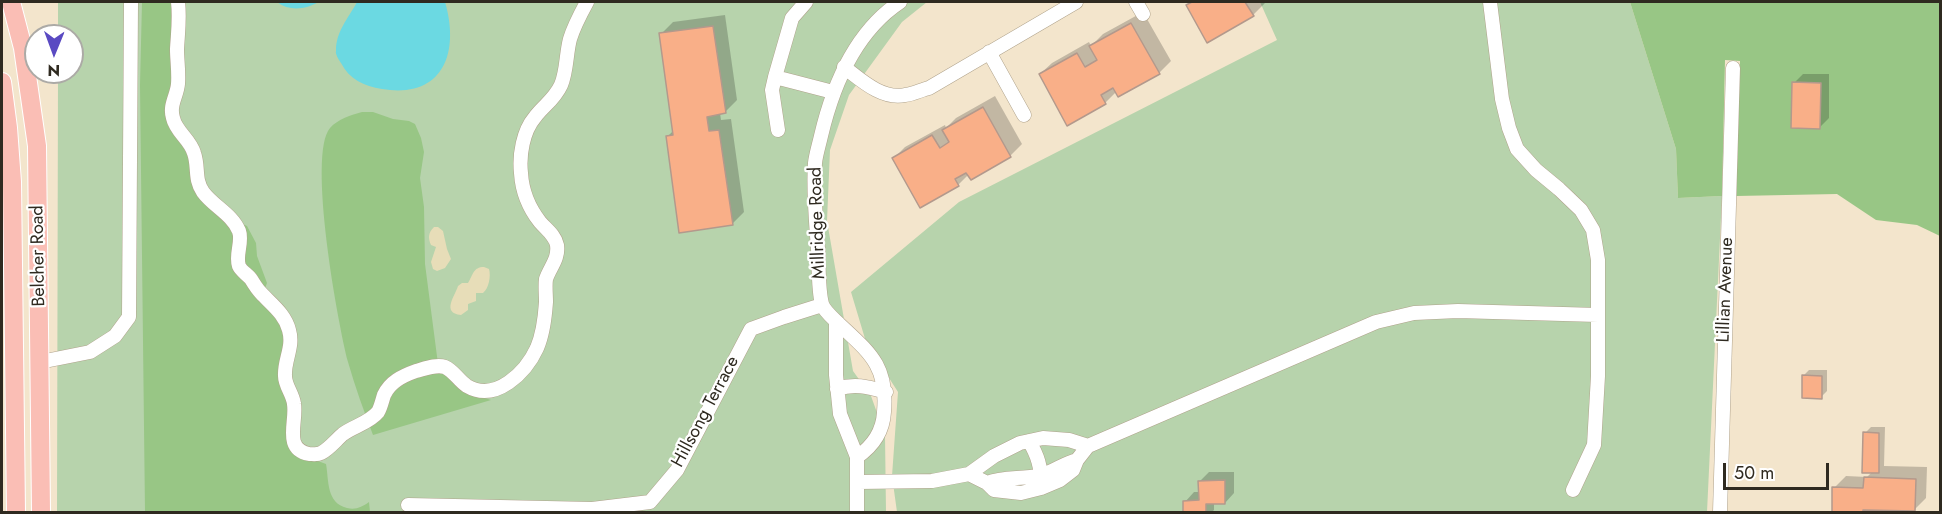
<!DOCTYPE html>
<style>
body{margin:0}
#map{position:relative;width:1942px;height:514px;overflow:hidden;background:#f3e5cc;font-family:Jost,sans-serif}
canvas{display:block}
.frame{position:absolute;inset:0;border:3px solid #2f2a20;pointer-events:none}
.north{position:absolute;left:24px;top:24px;width:60px;height:60px;box-sizing:border-box;background:#fff;border:2px solid #acaaa6;border-radius:50%;rotate:181deg;font-size:16px;font-weight:700;line-height:24px;text-align:center;color:#2f2a20}
.north::after{content:'';display:block;margin:auto;width:21px;height:27px;background:#5a4ac2;clip-path:polygon(50% 0,100% 100%,50% 72%,0 100%)}
.scale{position:absolute;left:1723px;top:463px;width:106px;height:27px;box-sizing:border-box;border:3px solid #2f2a20;border-top:0;padding-left:8px;font-size:18px;line-height:21px;white-space:nowrap;color:#2f2a20;-webkit-text-stroke:4px #fff;paint-order:stroke}
</style>
<div id="map">
<canvas width="1942" height="514"></canvas>
<div class="frame"></div>
<div class="north">N</div>
<div class="scale">50 m</div>
</div>
<script>
const context = document.querySelector('canvas').getContext('2d');
context.lineJoin = 'round';
function fillPath(path, color) { context.fillStyle = color; context.fill(path, 'evenodd'); }
function stroke(path, color, width, dash) { context.strokeStyle = color; context.lineWidth = width; context.lineCap = dash ? 'butt' : 'round'; context.setLineDash(dash || []); context.stroke(path); }
function label(font, color, halo, rows, align = 'center') {
  context.font = font + ' Jost,sans-serif'; context.lineWidth = 4.5; context.setLineDash([]); context.textBaseline = 'middle'; context.strokeStyle = halo; context.fillStyle = color; for (const [text, x, y, turn = 0] of rows) {
    context.save(); context.translate(x, y); context.rotate((+turn || 0) * Math.PI / 180); context.textAlign = isNaN(turn) ? turn : align; if (halo) context.strokeText(text, 0, 0); context.fillText(text, 0, 0); context.restore();
  }
}
fillPath(new Path2D(`
 M58 2H927L902 22 849 95 830 150 827 221 853 371 871 396 885 435 886 512H57L58 72H72V36H58Z
 M1260 2H1630L1676 149 1678 198 1722 196 1707 512H897L892 476 898 392 866 342 851 292 959 202 1277 40Z`), '#b7d3ac');
fillPath(new Path2D(`
 M142 2H174L175 75 168 110 184 140 193 173 238 222 247 226 256 243 257 256 267 283 264 291 283 323 291 416 307 457 326 464C329 480 326 503 347 508 356 510 362 507 369 502L370 512H145L140 85Z
 M1630 2H1940V236L1917 225 1876 220 1837 194 1736 196 1740 61 1725 60 1722 196 1678 198 1676 149Z
 M362 112H373L393 119 409 121 415 124 421 138 424 152 420 178 424 207 425 264 438 364 469 393 491 400 373 435C364 411 355 387 348 362 338 324 307 155 330 128 338 119 351 115 362 112Z`), '#98c685');
fillPath(new Path2D(`
 M434 227H438L443 231 447 249 451 259 445 268 437 271 433 269 431 262 436 247 431 245C428 238 428 233 434 227Z
 M484 267 489 269C491 276 489 288 483 293H476V301L468 304V310L461 315C441 313 455 296 458 286L462 283H468C473 275 473 267 484 267Z`), '#e7ddb8');
fillPath(new Path2D(`
 M277 2H319C306 9 290 12 277 2Z
 M357 2H445C460 53 443 99 382 89 364 86 349 79 341 63 339 60 335 54 336 51 336 31 348 19 357 2Z`), '#6bd9e2');
fillPath(new Path2D(`
 M1192 2H1264L1265 3 1253 15 1188 5Z
 M1143 12 1171 61 1159 73 1117 91 1105 103 1040 74 1052 63 1089 42 1091 46 1103 34Z
 M725 15 737 100 725 112 720 113 721 120 731 119 744 212 732 224 667 137 674 130 661 34 673 22Z
 M1803 74H1829V118L1820 127 1794 83Z
 M995 96 1022 144 1010 156 969 174 958 185 894 158 905 147 945 125 946 128 956 118Z
 M1809 370H1827V391L1821 397 1803 376Z
 M1871 427H1885L1884 466 1927 467 1926 498 1914 510 1874 508V512H1833L1834 488 1846 476 1867 477 1872 472 1865 433Z
 M1209 472H1234V493L1225 503H1214V510L1212 512H1185V502L1194 492H1200V481Z`), '#0003');
const building = new Path2D(`
 M1192 2H1245L1254 16 1207 43 1186 5Z
 M1131 23 1160 74 1118 97 1113 88 1101 95 1106 104 1067 126 1039 74 1077 53 1085 67 1097 60 1089 46Z
 M713 26 726 113 707 117 709 131 719 130 733 225 679 233 666 136 673 135 659 33Z
 M1792 82 1821 83 1820 129 1791 128Z
 M983 107 1011 157 971 180 966 173 955 179 959 186 920 208 892 158 932 135 940 148 949 142 942 130Z
 M1802 375 1822 376V399L1802 398Z
 M1863 432 1879 433V473H1862Z
 M1864 477 1916 479 1915 511 1863 510V512H1832V487L1863 488Z
 M1225 480V504H1206V512H1183V501L1199 500 1198 481Z`);
fillPath(building, '#f9af88');
stroke(building, '#b3998c', 1.5);
const minor = new Path2D(`
 M178 2C180 18 178 32 177 49 177 60 179 72 178 84 177 96 169 105 173 118 176 132 190 139 194 153 199 167 194 179 203 192 213 206 232 214 239 231 243 242 235 255 239 266 241 271 247 274 251 279 254 284 257 289 261 293 272 305 285 314 289 330 294 347 284 360 285 376 285 386 293 394 294 404 297 422 283 449 309 454 313 454 317 455 321 453 329 449 336 440 343 434 354 426 369 423 378 412 381 407 382 401 384 395 390 382 402 376 416 371 424 369 436 364 445 367 454 371 459 381 467 386 496 403 526 372 537 348 543 334 545 317 546 302 546 294 545 286 546 279 550 267 559 259 557 245 555 235 546 229 540 222 529 208 522 190 521 173 519 155 523 131 535 117 544 105 554 100 561 85 567 71 566 54 570 39 574 26 581 13 587 2
 M1136 2 1143 14
 M1490 2 1502 99 1509 128 1517 149 1536 170 1559 189 1581 210 1593 230 1598 260V376L1594 445 1573 490
 M989 52 1024 115
 M844 67C861 80 882 100 905 95 913 94 921 90 929 88L1076 2
 M775 77 792 18 806 2
 M778 130 772 90 775 77 833 92
 M836 322V375L840 414 857 457V512
 M40 362 90 352 115 336 129 317 131 2
 M837 389C855 383 868 387 886 392
 M1029 441C1038 456 1041 467 1041 483
 M857 457C873 446 883 431 884 412 888 366 870 353 839 324 834 319 824 311 822 304 818 290 819 264 818 249 816 221 813 191 815 163 816 154 819 145 821 136 833 85 855 32 900 2
 M969 474 987 483 994 490 1021 493 1041 488 1060 480 1073 470 1077 460 1088 446 1376 322 1414 313 1458 311 1598 315
 M858 482 932 481 969 474 994 456 1020 443 1043 438 1069 440 1088 446
 M987 483C1005 476 1023 480 1041 475 1054 472 1064 463 1077 460
 M408 505 592 509 650 502 677 470 751 329 784 317 822 305
 M1720 512 1733 68`);
const major = new Path2D(`
 M11 2 23 48 37 146 41 512
 M2 82 8 128 12 182 16 512`);
stroke(minor, '#b0a38c', 15);
stroke(major, '#fff', 20);
stroke(minor, '#fff', 14);
stroke(major, '#fabeb5', 18);
label('18px', '#2f2a20', '#fff', [
 ["Millridge Road",818,223,-92],
 ["Belcher Road",39,256,-91],
 ["Lillian Avenue",1726,290,-88],
 ["Hillsong Terrace",706,412,-62]
]);
</script>
